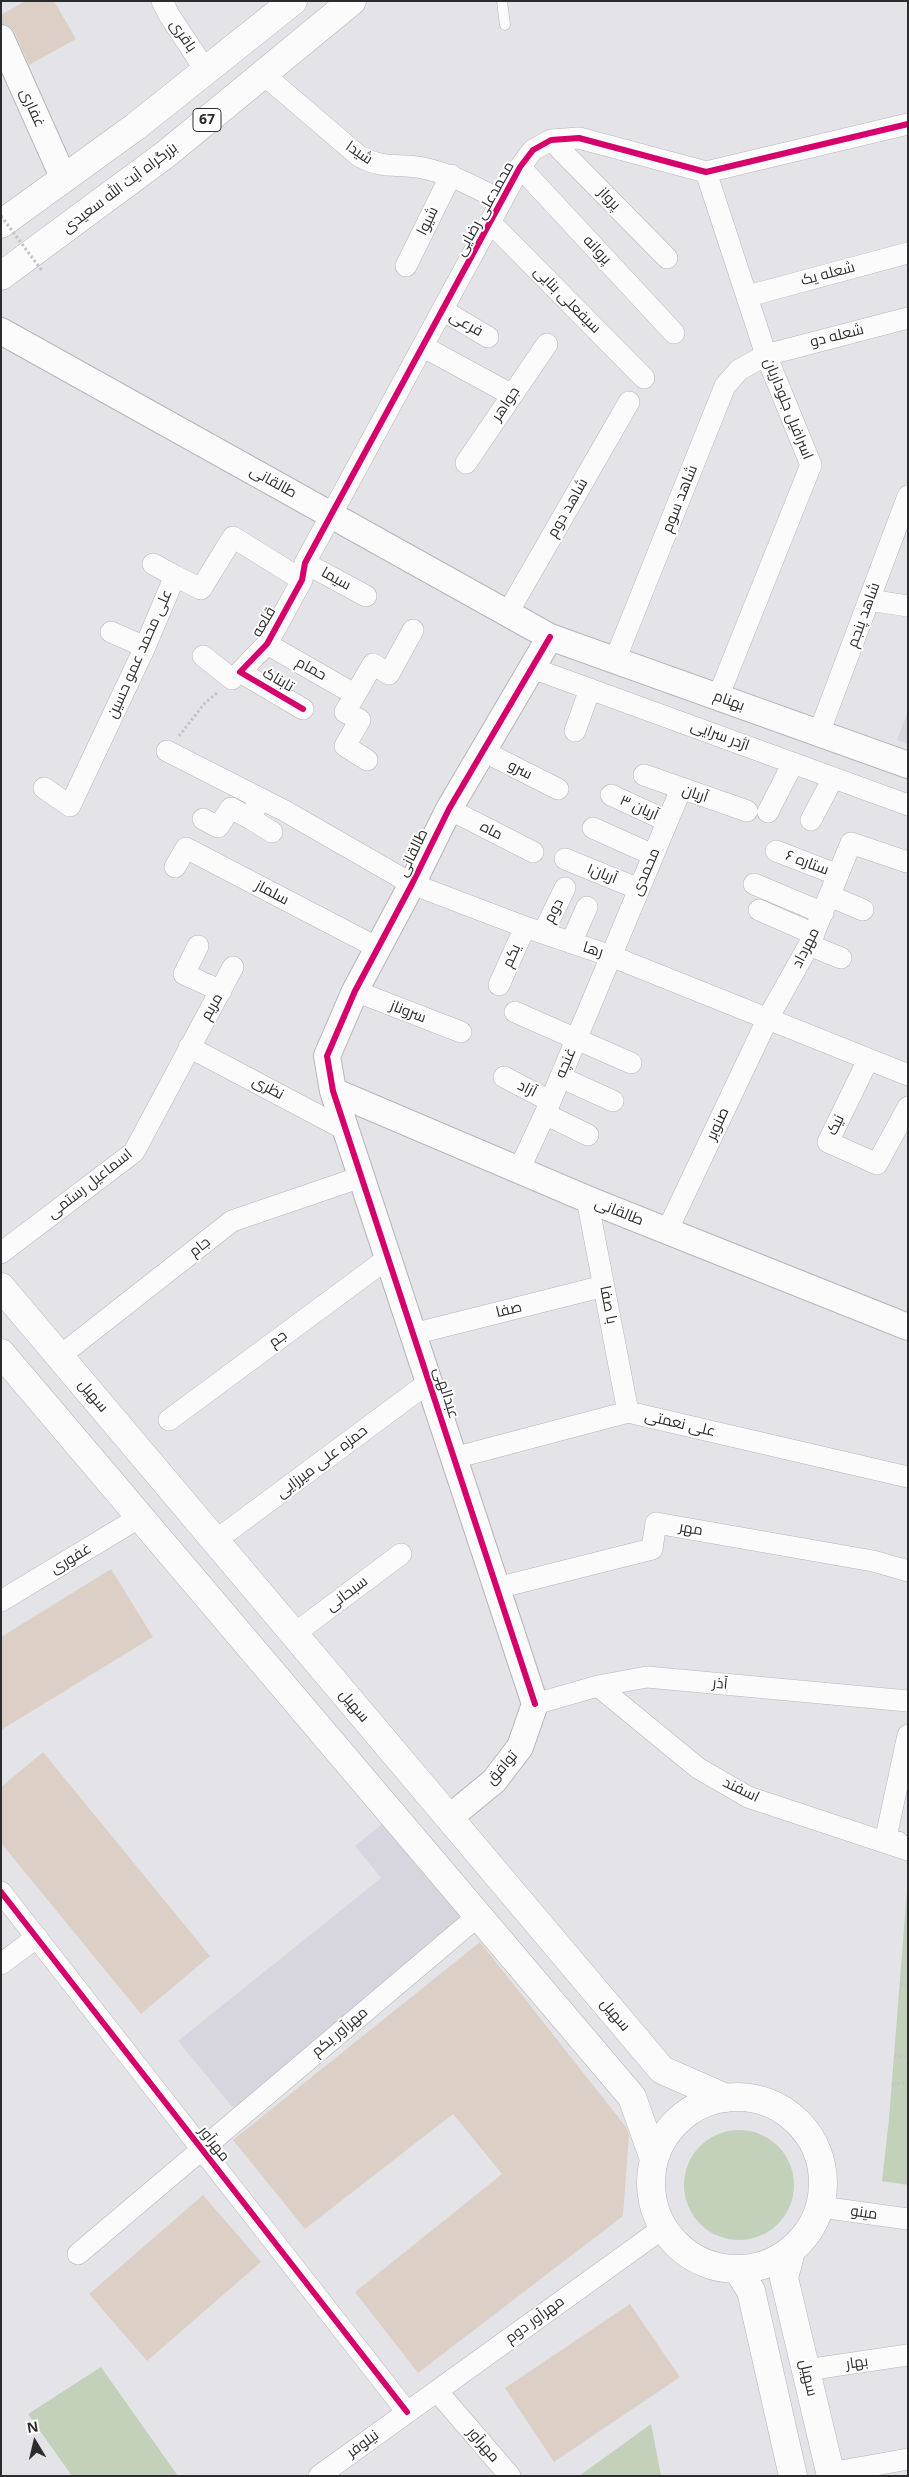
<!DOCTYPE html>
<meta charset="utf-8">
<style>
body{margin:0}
#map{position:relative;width:909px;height:2477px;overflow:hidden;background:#e4e4e8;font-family:"Noto Sans",sans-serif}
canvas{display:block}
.frame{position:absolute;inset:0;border:2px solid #2c2c2e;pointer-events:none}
.north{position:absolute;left:10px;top:2417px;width:50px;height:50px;-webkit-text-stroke:4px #fff;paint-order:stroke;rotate:351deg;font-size:14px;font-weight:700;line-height:20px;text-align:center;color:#2c2c2e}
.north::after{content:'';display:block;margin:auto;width:18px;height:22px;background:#2c2c2e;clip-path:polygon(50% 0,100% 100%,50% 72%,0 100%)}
</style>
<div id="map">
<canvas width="909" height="2477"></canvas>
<div class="frame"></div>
<div class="north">N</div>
</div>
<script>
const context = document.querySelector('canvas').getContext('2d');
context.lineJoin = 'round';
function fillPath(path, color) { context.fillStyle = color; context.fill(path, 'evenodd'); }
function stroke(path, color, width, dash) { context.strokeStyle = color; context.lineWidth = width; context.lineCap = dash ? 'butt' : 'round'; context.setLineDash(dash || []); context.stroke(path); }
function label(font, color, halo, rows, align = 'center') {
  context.font = font + ' "Noto Sans",Cairo,sans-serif'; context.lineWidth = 4; context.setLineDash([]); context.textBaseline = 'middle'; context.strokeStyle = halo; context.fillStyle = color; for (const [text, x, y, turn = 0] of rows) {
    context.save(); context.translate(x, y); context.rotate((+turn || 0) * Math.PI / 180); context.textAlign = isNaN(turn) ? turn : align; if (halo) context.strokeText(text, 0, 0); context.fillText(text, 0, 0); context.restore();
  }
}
fillPath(new Path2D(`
 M908 711V744L897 740Z
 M387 1820 467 1919 233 2108 178 2041 381 1878 355 1846Z`), '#d7d6df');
fillPath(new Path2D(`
 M907 1890H908V2185L882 2181 889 2119Z
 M684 2185a55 55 0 1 1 110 0a55 55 0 1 1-110 0Z
 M101 2367 178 2476H72L28 2414Z
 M651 2424 661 2476H579Z`), '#c3d1bb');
fillPath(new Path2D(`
 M25 1H54L76 39 29 65 14 31 9 26 1 23V15Z
 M111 1569 153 1637 1 1730V1637Z
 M43 1752 210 1956 141 2014 1 1843V1787Z
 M480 1942 626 2127 629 2135 623 2216 418 2373 355 2292 502 2174 453 2114 305 2229 233 2140Z
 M203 2195 261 2262 147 2361 89 2294Z
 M630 2304 680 2377 554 2462 505 2388Z`), '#dcd0c6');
const service = new Path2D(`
 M502 1 505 25`);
const minor = new Path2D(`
 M162 1 169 15 206 71
 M263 74 359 156C384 170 398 163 423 168 452 174 477 188 502 201
 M551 140 667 258
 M520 167 674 333
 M706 172 766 355 811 465 718 697
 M491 223 644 378
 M406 266 451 175
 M748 296 908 253
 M444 311 488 337
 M424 347 512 395
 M466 463 547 344
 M305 563 366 596
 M153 564 175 576
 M869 600 908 606
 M507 614 629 402
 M111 632 145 647
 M267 644 354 694
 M203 656 232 679
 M615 660 725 386 739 370 766 355 908 318
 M532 668 908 805
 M303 709 240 672 267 644 302 580 305 563 331 515 520 167 533 150 551 140 579 138 706 172 908 124
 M575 731 590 689
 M819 733 908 496
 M167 751 285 811 412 884 525 927 611 956 908 1075
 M483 751 558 789
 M367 760 345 746 360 720 345 712 373 664 389 674 413 630
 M644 775 747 811
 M44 788 70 806 145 647 175 576 201 589 233 537 302 580
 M611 795 667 821
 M449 809 533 852
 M768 812 793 763
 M203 819 218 827 231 808 251 819 259 798
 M251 819 272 832
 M811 820 833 778
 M593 828 653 855
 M776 851 838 875
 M565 859 639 889
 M175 867 186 848 378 948
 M754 884 823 913
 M830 896 863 910
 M759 910 814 934
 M543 933 565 888
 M571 943 587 907
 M809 945 841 958
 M198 946 184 974 221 991
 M499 985 525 927
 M355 991 461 1032
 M515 1012 631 1063
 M189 1047 346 1130
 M868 1060 828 1142 877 1164 908 1107
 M504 1077 550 1101
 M560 1077 613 1101
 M545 1114 588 1135
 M519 1170 545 1114 681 789
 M587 1199 628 1412
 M667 1231 768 1018 809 945 851 843 907 862
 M1 1253 134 1152 233 967
 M413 1334 604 1286
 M60 1356 232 1221 361 1177
 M169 1420 388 1258
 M454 1458 628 1412 908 1477
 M215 1541 429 1382
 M497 1588 652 1549 656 1523 873 1561 908 1571
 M1 1601 140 1517
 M294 1634 401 1554
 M598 1686 698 1768 748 1797 908 1850
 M535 1704 598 1686 647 1677 908 1701
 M898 1842H885L908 1735
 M1 1892 407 2412
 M1 1964 37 1937
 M821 2207 908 2219
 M78 2254 478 1916
 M806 2370 908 2355
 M437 2391 510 2476
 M830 2473 908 2459
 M319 2476 663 2228`);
const tertiary = new Path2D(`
 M1 38 64 179
 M1 331 550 637 908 765
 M333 1091 587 1199 908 1327
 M449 1818 494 1781 520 1747 535 1704 333 1091 327 1056 355 991 412 884 449 809 550 637`);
const secondary = new Path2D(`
 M1 1287 662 2070 726 2098
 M1 1353 632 2097 654 2159
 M651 2183a86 86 0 1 1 172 0a86 86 0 1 1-172 0Z
 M791 2251 784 2278 831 2476
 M738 2270 751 2291 793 2476`);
const trunk = new Path2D(`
 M1 224 135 127 293 1
 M1 276 166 154 352 1`);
stroke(service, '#b6b6b8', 11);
stroke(minor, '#b6b6b8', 22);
stroke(tertiary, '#b6b6b8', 28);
stroke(secondary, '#b6b6b8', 29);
stroke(trunk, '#b6b6b8', 29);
stroke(new Path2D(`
 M179 736 204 704 218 692
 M900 1984 908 1985
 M894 2056 908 2057
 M892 2085 908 2082`), '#c4c4c4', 3, [2.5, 2.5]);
stroke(service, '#fbfbfc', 10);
stroke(minor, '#fbfbfc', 21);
stroke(tertiary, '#fbfbfc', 26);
stroke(secondary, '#fbfbfc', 28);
stroke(trunk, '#fbfbfc', 28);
stroke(new Path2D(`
 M1 216 43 272`), '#c4c4c4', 3, [2.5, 2.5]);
stroke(new Path2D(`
 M303 709 240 672 267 644 302 580 305 563 331 515 520 167 533 150 551 140 579 138 706 172 908 124
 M535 1704 333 1091 327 1056 355 991 412 884 449 809 550 637
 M1 1892 407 2412`), '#d6006c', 6);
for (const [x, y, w] of [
 [207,120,28]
]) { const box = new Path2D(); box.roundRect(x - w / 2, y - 11.5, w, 23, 4); context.fillStyle = '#fff'; context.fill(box); stroke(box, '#2c2c2e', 1); }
label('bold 14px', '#2c2c2e', null, [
 ["67",207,120]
]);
label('15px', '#2c2c2e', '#fff', [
 ["باقری",183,36,56],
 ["غفاری",32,108,66],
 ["شیدا",359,153,34],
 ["بزرگراه آیت الله سعیدی",120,188,-37],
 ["پرواز",609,199,46],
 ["محمدعلی رضایی",485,209,-61],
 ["شیوا",428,221,-64],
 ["پروانه",597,250,47],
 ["شعله یک",828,274,-15],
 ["سیفعلی بنایی",567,300,45],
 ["فرعی",466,324,30],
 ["شعله دو",837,336,-14],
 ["جواهر",506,404,-56],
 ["اسرافیل جلوداریان",788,409,68],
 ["طالقانی",273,482,29],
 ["شاهد سوم",680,499,-68],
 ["شاهد دوم",568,508,-60],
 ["سیما",336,579,29],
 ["شاهد پنجم",864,615,-70],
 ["قلعه",264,622,-59],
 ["علی محمد عمو حسین",140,654,-66],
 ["حمام",311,669,29],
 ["تابناک",278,680,30],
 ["بهنام",729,701,20],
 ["اژدر سرایی",720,736,20],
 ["سرو",520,770,27],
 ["آریان",695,794,19],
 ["آریان ۳",639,808,24],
 ["ماه",491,831,27],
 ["طالقانی",413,853,-64],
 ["ستاره ۶",807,863,21],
 ["محمدی",646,872,-67],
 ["آریان۱",602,874,22],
 ["سلماز",272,893,28],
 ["دوم",554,911,-63],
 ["مهرداد",806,948,-63],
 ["رها",593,950,17],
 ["یکم",512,956,-66],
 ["مریم",212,1007,-60],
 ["سروناز",408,1012,21],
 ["غنچه",566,1063,-67],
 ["نظری",268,1088,28],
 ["آزاد",527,1089,27],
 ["صنوبر",718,1124,-65],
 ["نیک",836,1125,-64],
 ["اسماعیل رستمی",90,1184,-38],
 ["طالقانی",619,1212,22],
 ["جام",200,1247,-38],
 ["با صفا",608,1305,79],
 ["صفا",509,1310,-14],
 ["جم",278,1339,-36],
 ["عبدالهی",446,1393,72],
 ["سهیل",93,1396,50],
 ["علی نعمتی",680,1424,13],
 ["حمزه علی میرزایی",322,1462,-37],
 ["مهر",691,1529,10],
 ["غفوری",71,1559,-31],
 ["سبحانی",347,1594,-37],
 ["آذر",720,1684,5],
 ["سهیل",354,1706,50],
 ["توافق",502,1768,-49],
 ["اسفند",741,1790,26],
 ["سهیل",615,2015,50],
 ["مهرآور یکم",340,2032,-40],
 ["مهرآور",214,2144,52],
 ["مینو",864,2213,8],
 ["مهرآور دوم",535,2320,-36],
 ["بهار",857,2363,-8],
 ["سهیل",808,2378,77],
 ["نیلوفر",363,2444,-36],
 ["مهرآور",483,2445,49]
]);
</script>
